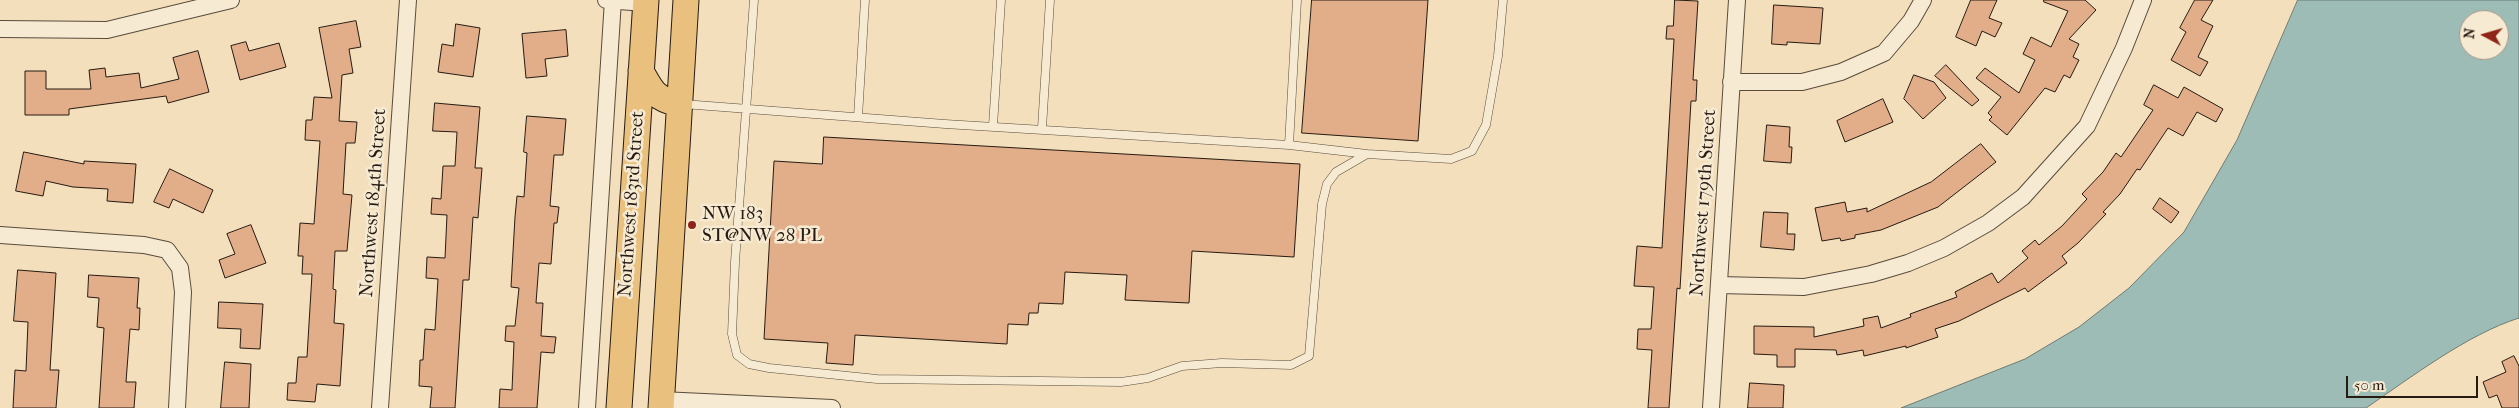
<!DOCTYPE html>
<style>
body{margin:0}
#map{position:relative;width:2519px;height:408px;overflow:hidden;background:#f3dfbb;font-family:"IM FELL French Canon",serif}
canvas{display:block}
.north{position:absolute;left:2459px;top:10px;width:50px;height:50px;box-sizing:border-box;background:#f7ead3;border:1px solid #a39786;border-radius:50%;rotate:276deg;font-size:14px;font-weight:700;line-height:20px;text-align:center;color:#261a12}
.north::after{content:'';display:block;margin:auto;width:18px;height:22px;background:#8f2418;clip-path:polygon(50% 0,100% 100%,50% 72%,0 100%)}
.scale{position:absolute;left:2346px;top:376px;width:132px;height:22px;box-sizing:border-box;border:2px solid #261a12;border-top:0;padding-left:6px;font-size:15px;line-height:18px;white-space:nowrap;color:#261a12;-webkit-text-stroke:4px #f7ead3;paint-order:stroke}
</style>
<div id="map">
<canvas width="2519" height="408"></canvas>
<div class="north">N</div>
<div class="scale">50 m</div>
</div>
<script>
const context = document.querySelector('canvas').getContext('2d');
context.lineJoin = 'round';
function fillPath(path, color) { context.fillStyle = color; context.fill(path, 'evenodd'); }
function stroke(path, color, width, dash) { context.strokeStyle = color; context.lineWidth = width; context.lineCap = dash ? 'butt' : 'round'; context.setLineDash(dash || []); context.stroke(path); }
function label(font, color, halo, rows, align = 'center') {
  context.font = font + ' "IM FELL French Canon",serif'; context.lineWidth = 5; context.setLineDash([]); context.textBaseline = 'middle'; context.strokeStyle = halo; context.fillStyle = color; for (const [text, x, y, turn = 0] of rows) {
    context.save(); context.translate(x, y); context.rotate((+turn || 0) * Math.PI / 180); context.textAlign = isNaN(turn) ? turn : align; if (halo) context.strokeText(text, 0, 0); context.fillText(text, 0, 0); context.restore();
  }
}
const water = new Path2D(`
 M2298 0H2519V318C2468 334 2410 378 2366 408H1901L2025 359 2079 327 2129 288 2184 232 2237 140ZM2469 20H2499V50H2469Z`);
fillPath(water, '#9dbcb6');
stroke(water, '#6d7b74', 1);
const building = new Path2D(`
 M1312 0H1428L1418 141 1302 133Z
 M1675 0 1698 1 1693 80H1697L1696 101H1691L1680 289 1677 288 1669 408H1648L1652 350 1637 349 1638 329H1651L1654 287 1634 286 1637 246 1662 248 1674 39H1666L1667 26H1673Z
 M1971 0H1997L1989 18 2002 23 1995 37 1982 31 1976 46 1956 37Z
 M2044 0H2085L2096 10 2069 39 2079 44 2073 57 2079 60 2070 78 2064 75 2055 92 2045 88 2007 135 1989 120 1992 117 1988 113 2001 97 1976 78 1985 68 2019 93 2035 60 2023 54 2031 37 2051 47 2068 11 2044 2Z
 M2195 0H2213L2201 20 2213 26 2198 57 2208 62 2200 76 2171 60 2186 32 2180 28Z
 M1774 5 1823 8 1820 44 1787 42V45L1772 44Z
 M356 21 361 47 349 49 353 73 342 75 339 121 357 122 355 143H346L343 194 352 195 347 251H335L333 289 336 290 334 323 344 324 340 386 317 384 315 402 287 400 288 383H296L298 357H307L312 274H302L303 256H298L300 223 314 224 320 141 305 140 306 120H312L314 97 332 98 319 28Z
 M456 24 480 28 473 77 438 72 442 44 453 46Z
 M566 30 568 56 545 59 547 76 526 78 522 34Z
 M246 42 249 51 279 43 286 67 240 80 231 46Z
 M198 51 209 92 168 103 166 96 69 109V115H25V71H46V89H91L89 70 105 68 106 77 139 73 141 88 179 79 173 58Z
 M1946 65 1979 100 1972 106 1935 76Z
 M1914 75 1934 82 1946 98 1923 119 1904 99Z
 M2154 85 2178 98 2184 87 2223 109 2216 122 2197 112 2183 136 2168 128 2140 170 2137 169 2120 194 2103 212 2106 214 2078 243 2062 256 2067 263 2028 292 2025 288 1959 321 1935 329 1938 337 1906 348V346L1864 356 1863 350 1837 355 1836 350 1795 349V367H1777V355L1754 354V326L1814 327V337L1864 326 1863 319 1878 316 1881 328 1911 317 1910 314 1957 297 1955 292 1992 273 1998 283 2028 258 2022 251 2035 240 2039 245 2062 226 2087 199 2082 194 2103 172 2116 153 2121 157 2153 110 2144 105Z
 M1883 99 1893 122 1845 142 1837 121Z
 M435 103 480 107 475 168H482L478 218 473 217 469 280H463L455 408H430L432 387 419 386 420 360H423L425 329 435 330 438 279 426 278 427 257 445 258 447 215 431 214 432 198 441 199 443 166H455L457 132 433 131Z
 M527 116 566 119 563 155H554L550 206 559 207 557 223H554L551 264 539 263 536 303H543L541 336 556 337 554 353 541 352 537 408H499L500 389 512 390 514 342 505 341 506 326H515L519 288 511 287 515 217 517 196 524 197 527 153 524 152Z
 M1767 125 1790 127 1789 147H1792L1791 163 1764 161Z
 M824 137 1300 164 1294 257 1192 251 1189 303 1125 300 1127 275 1065 272 1063 304 1039 303 1038 313H1029L1028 325 1008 324 1007 344 855 335 853 365 826 363 828 343 764 339 774 161 822 164Z
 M1981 144 1996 162 1938 207 1881 230 1855 235V238L1841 241 1840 238 1822 241 1815 208 1845 202 1847 212 1867 208V212L1931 182Z
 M24 152 84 164V161L136 164 133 203 107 201 108 189 73 187 46 181 43 196 16 191Z
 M170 169 213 190 203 213 173 199 169 208 154 202Z
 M2160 198 2179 212 2171 223 2153 209Z
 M1764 212 1788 213 1787 234H1795L1794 250 1761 247Z
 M251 225 266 263 225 278 219 260 235 254 227 234Z
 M18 270 56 273 50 370H59L56 408H13L15 370 26 371 28 322 14 321Z
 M89 275 139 278 137 308H140L139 330 130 329 126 382H136L134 408H99L104 328 97 327 99 298 88 297Z
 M219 302 263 304 260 349 240 348 241 329 218 328Z
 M2514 356 2519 366V408H2502L2497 395 2489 398 2483 382 2506 372 2502 362Z
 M225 362 251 364 249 408H221Z
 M1750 383 1784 385 1783 408H1748Z`);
fillPath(building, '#e1ae89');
stroke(building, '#261a12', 1);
const service = new Path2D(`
 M754 0 735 262 732 334 737 355 749 364 769 368 877 379 1121 382 1148 378 1182 366 1222 363 1291 365 1309 356 1322 204 1327 184 1336 172 1367 154 1451 159 1472 151 1486 125 1498 56 1503 0
 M683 104 945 124 1289 145 1367 154
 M858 117 865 0
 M993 126 1001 0
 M1042 128 1050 0
 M1289 145 1297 0`);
const minor = new Path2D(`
 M606 0 645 3
 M0 29 107 30 231 0
 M1731 82H1802L1841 72 1884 53 1911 21 1923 0
 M0 235 144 245 167 250 180 268 183 292 177 408
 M1719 285 1804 287 1871 274 1908 263 1944 248 1988 223 2023 197 2087 126 2124 48 2143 0
 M661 400 832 408
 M380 408 408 0
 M587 408 613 0
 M1711 408 1737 0`);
const primary = new Path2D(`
 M641 71C652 91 655 99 679 104
 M619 408 646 0
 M661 408 686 0`);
stroke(service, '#594b3c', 9);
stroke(minor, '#594b3c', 18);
stroke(primary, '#261a12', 27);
stroke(service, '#f7ead3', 8);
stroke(minor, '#f7ead3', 16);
stroke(primary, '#eac07e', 25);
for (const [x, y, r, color] of [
 [692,225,5,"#8f2418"]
]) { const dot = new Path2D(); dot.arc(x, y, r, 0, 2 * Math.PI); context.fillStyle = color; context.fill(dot); stroke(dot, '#f7ead3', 2); }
label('19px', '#261a12', '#f7ead3', [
 ["Northwest 184th Street",374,203,-86],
 ["Northwest 179th Street",1704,203,-86],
 ["Northwest 183rd Street",632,204,-86]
]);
label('19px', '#261a12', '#f7ead3', [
 ["NW 183",702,214],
 ["ST@NW 28 PL",702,236]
], 'left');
</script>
